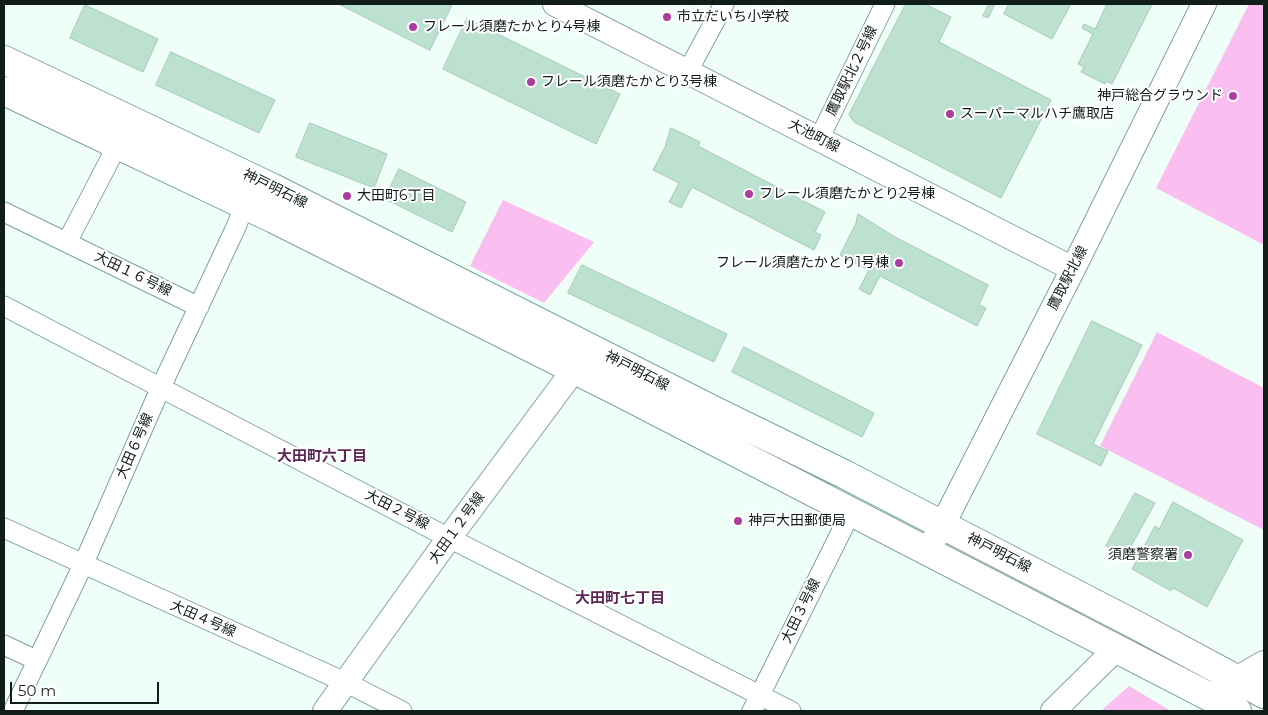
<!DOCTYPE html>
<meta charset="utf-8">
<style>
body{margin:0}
#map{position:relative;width:1268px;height:715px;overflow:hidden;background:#effef7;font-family:Montserrat,sans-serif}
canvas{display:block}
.frame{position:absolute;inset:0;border:5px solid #101d18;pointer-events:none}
.scale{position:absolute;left:10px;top:682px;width:149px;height:22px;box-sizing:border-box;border:2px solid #101d18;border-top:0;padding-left:6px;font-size:15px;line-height:18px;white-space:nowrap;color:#101d18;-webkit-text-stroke:4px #fff;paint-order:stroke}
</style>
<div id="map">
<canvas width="1268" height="715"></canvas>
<div class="frame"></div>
<div class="scale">50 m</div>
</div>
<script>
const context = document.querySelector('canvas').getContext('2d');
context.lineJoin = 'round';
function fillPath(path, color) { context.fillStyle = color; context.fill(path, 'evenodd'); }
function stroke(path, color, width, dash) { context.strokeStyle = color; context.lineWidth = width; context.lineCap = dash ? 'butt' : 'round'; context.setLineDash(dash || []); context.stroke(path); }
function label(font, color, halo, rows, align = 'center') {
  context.font = font + ' Montserrat,"Noto Sans JP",sans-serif'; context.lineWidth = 4; context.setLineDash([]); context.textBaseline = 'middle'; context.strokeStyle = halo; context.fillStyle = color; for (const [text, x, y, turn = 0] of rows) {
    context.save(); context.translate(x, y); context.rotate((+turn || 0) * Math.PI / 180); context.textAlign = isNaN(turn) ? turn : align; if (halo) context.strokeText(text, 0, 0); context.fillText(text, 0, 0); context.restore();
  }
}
fillPath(new Path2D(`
 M1249 4H1264V245L1156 188Z
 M503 200 594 242 544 303 470 266Z
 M1157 332 1264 388V530L1100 446Z
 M1129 686 1171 711H1101Z`), '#fabef0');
const building = new Path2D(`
 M339 4H451L452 5 430 50Z
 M906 4H925L951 17 939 42 1051 100 1001 198 854 122 849 115Z
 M989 4H995L988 18 983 16Z
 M1009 4H1071L1052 39 1004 14Z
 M1107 4H1152L1112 84 1106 81 1105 84 1081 72 1084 67 1078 64 1093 34 1082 28 1084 24 1095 29Z
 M85 5 158 39 143 72 70 38Z
 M467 19 620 94 596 144 443 69Z
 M171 52 275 100 259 133 156 85Z
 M310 123 387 154 374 188 296 157Z
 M671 128 700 142 698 146 825 212 815 232 821 235 814 250 692 187 681 208 669 202 679 183 653 170 665 147Z
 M399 169 466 202 452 232 385 199Z
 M858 214 895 237 988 285 979 305 986 308 977 326 880 276 870 295 859 289 869 270 840 255 856 223Z
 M582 265 727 334 714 362 568 293Z
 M1092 321 1142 345 1093 444 1108 451 1101 466 1037 434Z
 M744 347 874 413 862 437 732 372Z
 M1135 493 1155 503 1125 557 1106 546Z
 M1173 502 1243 540 1207 607 1173 588 1171 591 1132 569 1155 526 1159 529Z`);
fillPath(building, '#bde1d1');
stroke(building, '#a5c8b9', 1);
const minor = new Path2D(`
 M688 71 724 4
 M819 139 885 4
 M4 212 199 307
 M67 242 118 144
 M4 306 449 538 791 711
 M4 528 347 683 402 711
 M4 645 36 660
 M13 711 83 565 161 387 236 227 249 194
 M752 711 851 512`);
const tertiary = new Path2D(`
 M555 4 1073 269
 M928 550 943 524 1073 269 1204 4
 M1222 687 1264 663
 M325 711 449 538 585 355
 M1053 711 1117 648`);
const primary = new Path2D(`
 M4 60 271 187 715 411 844 474 1136 625 1264 694
 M4 91 274 219 619 392 1237 711`);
stroke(minor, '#81a495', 21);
stroke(tertiary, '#81a495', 26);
stroke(primary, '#81a495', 30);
stroke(minor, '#fff', 19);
stroke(tertiary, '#fff', 24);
stroke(primary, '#fff', 28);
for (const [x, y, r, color] of [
 [667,17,5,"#aa3e9d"],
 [413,27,5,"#aa3e9d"],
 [531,82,5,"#aa3e9d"],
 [1233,96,5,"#aa3e9d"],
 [950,114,5,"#aa3e9d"],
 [749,194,5,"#aa3e9d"],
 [347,196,5,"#aa3e9d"],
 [899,263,5,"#aa3e9d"],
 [738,521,5,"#aa3e9d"],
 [1188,555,5,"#aa3e9d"]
]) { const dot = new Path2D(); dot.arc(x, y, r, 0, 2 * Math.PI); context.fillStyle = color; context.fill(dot); stroke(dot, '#fff', 2); }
label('14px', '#101d18', '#fff', [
 ["市立だいち小学校",677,17],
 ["フレール須磨たかとり4号棟",423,27],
 ["フレール須磨たかとり3号棟",541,82],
 ["神戸総合グラウンド",1223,96,"right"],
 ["スーパーマルハチ鷹取店",960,114],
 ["フレール須磨たかとり2号棟",759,194],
 ["大田町6丁目",357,196],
 ["フレール須磨たかとり1号棟",889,263,"right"],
 ["神戸大田郵便局",748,521],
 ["須磨警察署",1178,555,"right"]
], 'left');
label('14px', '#101d18', '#fff', [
 ["鷹取駅北２号線",852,71,-64],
 ["大池町線",814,136,27],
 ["神戸明石線",275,189,26],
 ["大田１６号線",133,274,26],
 ["鷹取駅北線",1068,278,-63],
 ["神戸明石線",637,371,27],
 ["大田６号線",135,446,-66],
 ["大田２号線",397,510,27],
 ["大田１２号線",457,528,-54],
 ["神戸明石線",999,553,27],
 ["大田３号線",801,611,-64],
 ["大田４号線",203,619,24]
]);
label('bold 15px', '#5d2856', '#fff', [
 ["大田町六丁目",322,457],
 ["大田町七丁目",620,599]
]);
</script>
